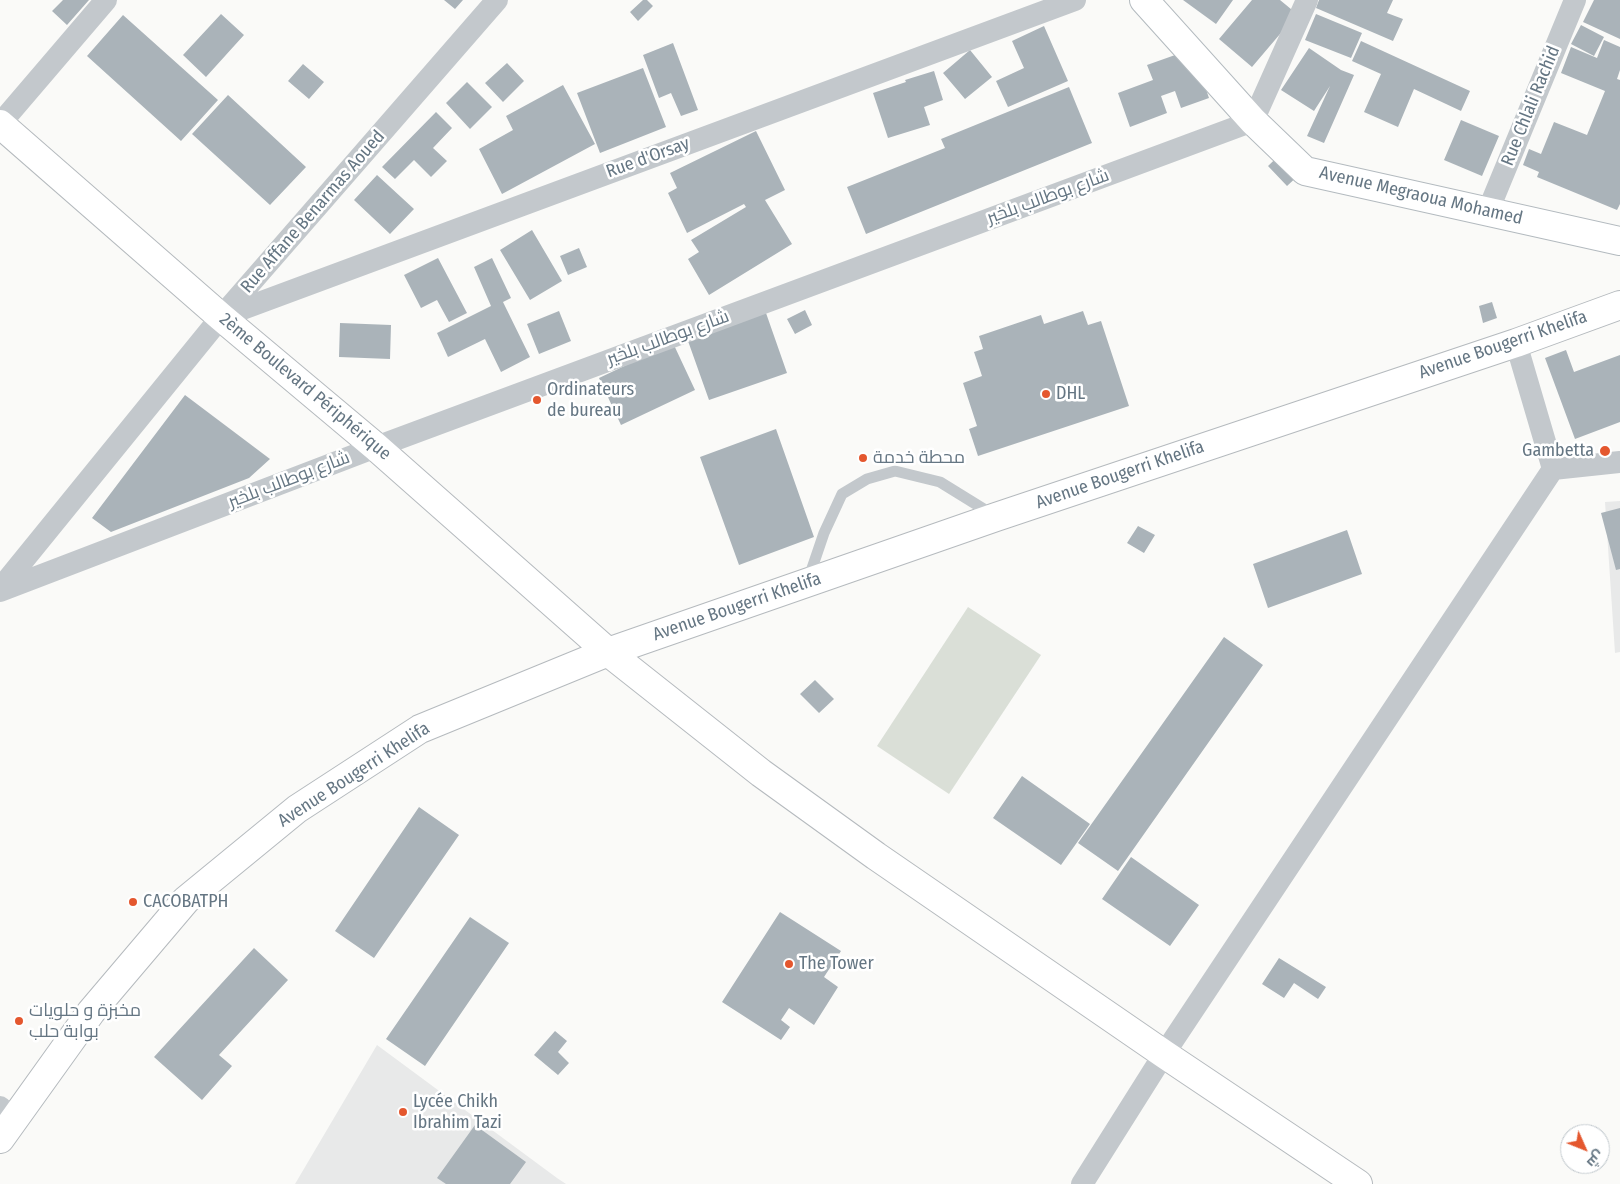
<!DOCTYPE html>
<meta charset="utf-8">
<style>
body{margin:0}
#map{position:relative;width:1620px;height:1184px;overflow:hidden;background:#fafaf8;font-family:"Fira Sans Condensed",Cairo,sans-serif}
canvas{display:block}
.north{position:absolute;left:1560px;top:1124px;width:50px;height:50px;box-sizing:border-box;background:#fff;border:1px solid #c1c8cd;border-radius:50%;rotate:134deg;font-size:14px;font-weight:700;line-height:20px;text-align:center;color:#657683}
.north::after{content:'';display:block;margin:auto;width:18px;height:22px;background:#e4572e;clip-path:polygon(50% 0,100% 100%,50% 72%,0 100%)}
</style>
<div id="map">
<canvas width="1620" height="1184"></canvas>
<div class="north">ش</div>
</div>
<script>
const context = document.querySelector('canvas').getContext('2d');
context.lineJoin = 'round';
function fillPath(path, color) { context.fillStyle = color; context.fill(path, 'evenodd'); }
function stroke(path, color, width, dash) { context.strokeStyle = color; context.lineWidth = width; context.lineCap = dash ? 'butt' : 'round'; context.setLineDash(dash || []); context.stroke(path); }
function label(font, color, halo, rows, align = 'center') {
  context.font = font + ' "Fira Sans Condensed",Cairo,sans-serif'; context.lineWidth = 5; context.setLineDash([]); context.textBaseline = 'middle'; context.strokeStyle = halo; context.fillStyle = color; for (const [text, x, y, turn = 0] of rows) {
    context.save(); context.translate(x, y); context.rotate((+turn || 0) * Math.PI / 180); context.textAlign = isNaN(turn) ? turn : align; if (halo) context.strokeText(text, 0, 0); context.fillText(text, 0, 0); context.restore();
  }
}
fillPath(new Path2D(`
 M1620 501V652L1615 653 1605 502Z
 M377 1045 557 1178 566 1184H295Z`), '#e8e9e9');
fillPath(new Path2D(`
 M968 607 1041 655 949 794 877 746Z`), '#dadfd7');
fillPath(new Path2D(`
 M63 0H89L67 25 52 11Z
 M444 0H463L455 9Z
 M643 0H647L653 6 638 21 630 12Z
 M1183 0H1233L1216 24Z
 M1252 0H1280L1297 14 1252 67 1219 39Z
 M1319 0H1393L1387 13 1403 19 1393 41 1316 8Z
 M1594 0H1620V39L1583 22Z
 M221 14 244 35 206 77 183 55Z
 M1316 14 1362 33 1351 58 1305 40Z
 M123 15 218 100 181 141 87 56Z
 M1581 25 1604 37 1594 56 1571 44Z
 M1044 26 1068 81 1008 107 996 81 1024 68 1012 41Z
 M1604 40 1620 47V70L1617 79 1620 80V204L1617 210 1537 177 1539 172 1523 165 1529 149 1541 154 1554 122 1587 135 1605 91 1561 73 1571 47 1597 58Z
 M1361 41 1470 91 1461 111 1414 89 1398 127 1364 112 1381 74 1352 61Z
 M673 43 698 110 681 116 671 93 659 98 643 55Z
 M1309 48 1341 70 1354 75 1324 143 1307 136 1330 86 1314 111 1281 90Z
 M1192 49 1209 98 1181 108 1175 91 1161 96 1167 113 1130 127 1118 93 1153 80 1147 65Z
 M970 50 992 77 965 99 943 73Z
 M507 63 524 81 503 102 485 83Z
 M303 64 324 82 309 99 288 81Z
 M643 68 666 127 600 153 577 93Z
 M934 71 943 100 924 107 930 125 888 138 873 93 906 82 905 80Z
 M467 82 492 107 470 129 446 103Z
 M563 85 595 144 502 194 479 149 513 130 506 116Z
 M1069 87 1092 143 866 234 847 187 945 148 941 139Z
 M228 95 306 167 270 205 192 134Z
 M436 112 452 128 433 148 447 161 431 177 414 160 395 179 382 167Z
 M1461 120 1499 136 1482 176 1444 160Z
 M756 131 785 190 765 200 792 244 709 295 688 259 699 252 691 240 746 207 744 204 687 233 668 193 677 188 670 173Z
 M1294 141 1314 161 1287 186 1268 166Z
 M377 175 414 209 390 234 354 200Z
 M532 230 562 281 530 300 500 250Z
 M579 248 587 267 568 275 560 256Z
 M438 258 467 313 449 322 437 300 421 308 404 275Z
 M492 258 511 298 503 302 530 357 501 372 485 339 448 357 437 333 491 306 474 267Z
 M1492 302 1497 318 1483 323 1479 306Z
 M805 310 812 325 795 334 787 319Z
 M559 311 571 341 539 354 527 324Z
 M1083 311 1088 325 1101 321 1129 406 978 456 969 429 977 426 963 383 982 376 974 352 983 349 979 336 1041 315 1044 324Z
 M766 313 787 373 709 400 688 341Z
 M340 323 391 325 390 359 339 357Z
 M673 343 695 390 621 425 599 378Z
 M1566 350 1574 372 1620 355V422L1575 439 1545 358Z
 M185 395 270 459 249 478 111 532 92 518Z
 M776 429 814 537 739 565 700 457Z
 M1620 508V569L1616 570 1601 513Z
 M1138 526 1155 535 1144 553 1127 543Z
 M1347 530 1362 574 1268 608 1253 564Z
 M1224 637 1263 665 1118 871 1078 843Z
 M815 680 834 699 819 713 800 694Z
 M1022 776 1090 824 1061 865 993 818Z
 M419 807 459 835 374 958 335 931Z
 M1131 857 1199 905 1170 946 1102 899Z
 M780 912 841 951 824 977 838 987 814 1025 789 1008 781 1020 790 1027 781 1040 722 1002Z
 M470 917 509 943 425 1066 386 1039Z
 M254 948 288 980 219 1055 232 1066 202 1100 154 1057Z
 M1279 958 1326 987 1318 999 1294 983 1284 998 1262 984Z
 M555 1031 567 1041 558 1052 569 1063 558 1075 534 1055Z
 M475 1125 526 1162 510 1184H446L437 1178Z`), '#aab3b9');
const secondary = new Path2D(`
 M1144 0 1253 121 1305 171 1620 241`);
const primary = new Path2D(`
 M0 124 221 317 376 447 608 652 761 773 876 856 1164 1054 1358 1184
 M0 1139 91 1012 186 900 297 809 420 729 608 652 996 517 1516 343 1620 305`);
stroke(secondary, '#b3babf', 30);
stroke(primary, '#b5babe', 30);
stroke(new Path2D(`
 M808 580 824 533 842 494 867 479 895 471 940 482 995 516`), '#c3c8cc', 11);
stroke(new Path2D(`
 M0 124 106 0
 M1488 211 1575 0
 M221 317 1075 0
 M1516 343 1553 469
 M1553 469 1620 462
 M0 589 221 317 497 0
 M0 591 376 447 1253 121 1307 0
 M0 1107 14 1120
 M1082 1184 1164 1054 1553 469`), '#c3c8cc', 22);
stroke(secondary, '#fff', 28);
stroke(primary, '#fff', 28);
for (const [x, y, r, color] of [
 [1046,394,5,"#e4572e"],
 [537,400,5,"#e4572e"],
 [1605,451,6,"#e4572e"],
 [863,458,5,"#e4572e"],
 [133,902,5,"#e4572e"],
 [789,964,5,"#e4572e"],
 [19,1021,5,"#e4572e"],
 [403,1112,5,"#e4572e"]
]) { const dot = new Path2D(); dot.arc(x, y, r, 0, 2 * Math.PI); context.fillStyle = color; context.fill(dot); stroke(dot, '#fff', 2); }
label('18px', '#657683', '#fff', [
 ["Rue Chlali Rachid",1531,106,-68],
 ["Rue d'Orsay",648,158,-20],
 ["Avenue Megraoua Mohamed",1421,196,13],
 ["شارع بوطالب بلخير",1048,197,-20],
 ["Rue Affane Benarmas Aoued",313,212,-49],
 ["شارع بوطالب بلخير",668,338,-20],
 ["Avenue Bougerri Khelifa",1503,345,-19],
 ["2ème Boulevard Périphérique",305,387,40],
 ["Avenue Bougerri Khelifa",1120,475,-19],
 ["شارع بوطالب بلخير",289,480,-21],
 ["Avenue Bougerri Khelifa",737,607,-19],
 ["Avenue Bougerri Khelifa",354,775,-33]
]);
label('18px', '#657683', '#fff', [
 ["Ordinateurs",547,390],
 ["de bureau",547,411],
 ["DHL",1056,394],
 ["Gambetta",1594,451,"right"],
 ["محطة خدمة",873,458],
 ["CACOBATPH",143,902],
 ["The Tower",799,964],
 ["مخبزة و حلويات",29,1011],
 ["بوابة حلب",29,1032],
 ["Lycée Chikh",413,1102],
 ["Ibrahim Tazi",413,1123]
], 'left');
</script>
